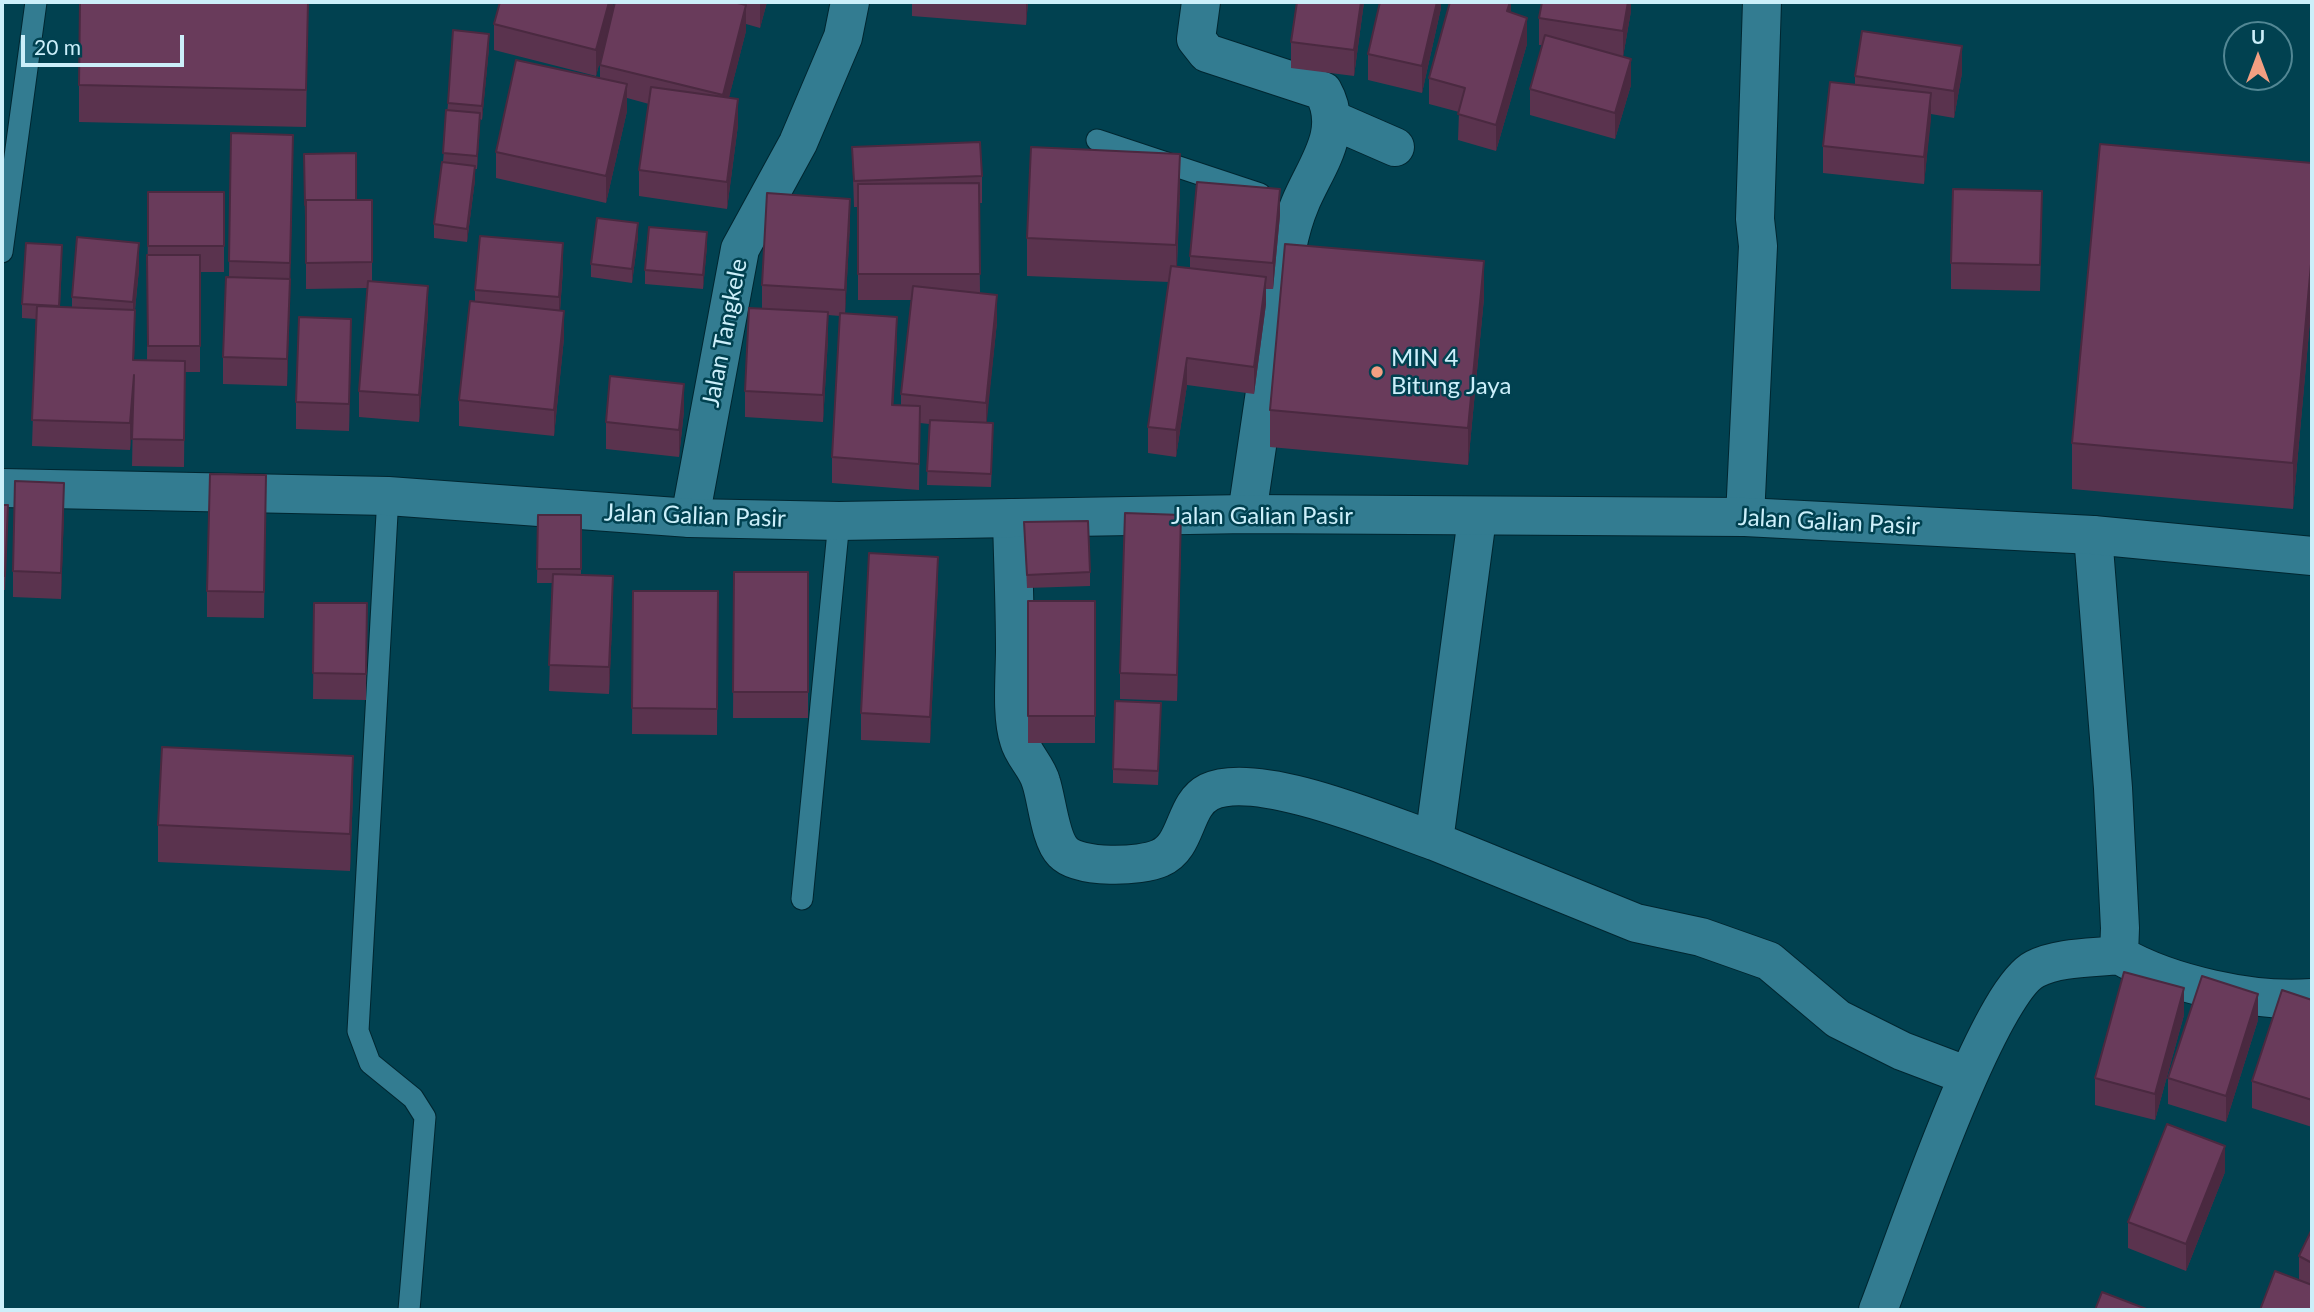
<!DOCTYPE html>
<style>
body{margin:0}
#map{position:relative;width:2314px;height:1312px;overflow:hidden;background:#014150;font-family:Lato,sans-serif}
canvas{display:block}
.frame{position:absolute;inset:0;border:4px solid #cceffa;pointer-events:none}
.north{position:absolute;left:2223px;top:21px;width:70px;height:70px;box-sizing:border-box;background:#014150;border:2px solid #528794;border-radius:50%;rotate:0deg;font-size:19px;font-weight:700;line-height:28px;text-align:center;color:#cceffa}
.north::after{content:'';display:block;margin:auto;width:24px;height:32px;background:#f39f82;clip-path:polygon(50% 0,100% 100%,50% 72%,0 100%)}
.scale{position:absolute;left:21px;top:35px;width:163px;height:32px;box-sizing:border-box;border:4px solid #cceffa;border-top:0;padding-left:9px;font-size:21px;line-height:24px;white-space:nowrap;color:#cceffa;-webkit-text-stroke:5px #014150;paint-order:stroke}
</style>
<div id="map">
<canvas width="2314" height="1312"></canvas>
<div class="frame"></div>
<div class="north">U</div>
<div class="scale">20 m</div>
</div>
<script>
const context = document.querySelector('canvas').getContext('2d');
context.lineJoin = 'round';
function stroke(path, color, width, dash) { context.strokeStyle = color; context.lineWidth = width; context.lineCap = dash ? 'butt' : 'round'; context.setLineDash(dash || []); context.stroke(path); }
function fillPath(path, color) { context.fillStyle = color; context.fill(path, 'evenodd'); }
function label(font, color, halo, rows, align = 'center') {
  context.font = font + ' Lato,sans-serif'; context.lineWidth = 5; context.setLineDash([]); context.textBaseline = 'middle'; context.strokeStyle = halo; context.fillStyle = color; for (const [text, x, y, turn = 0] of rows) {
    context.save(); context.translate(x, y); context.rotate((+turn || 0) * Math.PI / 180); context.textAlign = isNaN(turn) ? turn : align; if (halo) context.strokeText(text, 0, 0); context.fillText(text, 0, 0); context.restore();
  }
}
const service = new Path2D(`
 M1097 140 1260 194
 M2 252 36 2
 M388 496 358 1031 370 1063 413 1098 425 1117 409 1310
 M802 899 839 521`);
const minor = new Path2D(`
 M1201 2 1196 39 1207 53 1323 91C1346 132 1315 167 1300 204 1285 239 1281 287 1275 324 1266 388 1256 451 1247 514
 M1333 120 1395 147
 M1745 517 1758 246 1755 219 1762 2
 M690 518 740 249 798 143 843 37 850 2
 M1012 518C1013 562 1015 606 1015 650 1015 675 1011 717 1019 740 1023 755 1037 767 1041 782 1047 800 1050 839 1063 852 1079 869 1141 867 1160 858 1188 846 1183 805 1209 792 1256 769 1386 824 1434 841
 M1477 518 1434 841 1636 923 1701 937 1769 961 1838 1019 1902 1051 1968 1076
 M2119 955C2169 984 2254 1003 2312 998
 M1878 1310C1902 1249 1987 993 2035 969 2059 957 2092 958 2119 955L2120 928 2113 788 2093 535`);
const tertiary = new Path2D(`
 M2 488 388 496 690 518 839 521 1247 514 1745 517 2093 535 2312 556`);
stroke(service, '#002630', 23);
stroke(minor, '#002630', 40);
stroke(tertiary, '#002630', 40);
stroke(service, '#337c91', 21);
stroke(minor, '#337c91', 38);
stroke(tertiary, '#337c91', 38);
fillPath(new Path2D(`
 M308 2 306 127 79 122V85Z
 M613 2V11L615 2H767L760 28 746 24V31L729 97 738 125 727 209 639 196V170L649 104 627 98V111L606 203 496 178V152L600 78V65L610 23 596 76 494 50V24Z
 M912 2H1028L1026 25 912 16Z
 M1364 2 1354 76 1291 68V42Z
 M1441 2V8L1422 93 1368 80V54Z
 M1511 2V13L1527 44 1496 151 1458 140 1459 112 1429 104V78Z
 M1631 2V11L1623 57 1631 85 1615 139 1530 115V89L1542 45H1539V18Z
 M489 48 482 120 480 119 477 169H475V180L467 242 434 238V224L443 162 448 103Z
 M1962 73 1954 118 1931 114 1924 184 1823 173V146L1855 85V76Z
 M231 133 293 161 287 386 223 384V357L229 277Z
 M852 147 982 176V203H979L980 293 997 322 986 423 993 437 991 487 927 485 929 424 920 423 919 490 832 483V457L840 316 828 315V339L823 422 745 417V391L762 308V285L850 225 845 313 897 343 893 405H901V394L911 300H858V207H854Z
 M304 154 356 200H372V281L428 313 419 422 359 417V391L367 288 306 289V219H305Z
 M2312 163V299L2293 509 2072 489V443Z
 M1180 191 1177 267 1190 268V256L1280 215 1273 289H1266V304L1254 394 1187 385 1176 457 1148 453V427L1169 282 1027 276V238Z
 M148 192H224V272H200V372H185L184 467 132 466 133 415 130 450 32 446 36 319 22 318V304L62 258 60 307H72V297L139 269 135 310 134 360H147Z
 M2042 217 2040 291 1951 289V263Z
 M638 237 632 283 591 277V264Z
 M707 246 703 289 645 284V270Z
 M563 269 560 311 564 338 554 436 459 426V400L475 301V290Z
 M1484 298 1468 465 1270 447V410Z
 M351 345 349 431 296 429V402Z
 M684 411 679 457 606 449V422Z
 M266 475 264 618 207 617V591Z
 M2 505H8L5 590H2Z
 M64 509 61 599 13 597V571Z
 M538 515H581V575L613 603 609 694 549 691 552 583H537Z
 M1024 522 1090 572V586L1027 588Z
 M1181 542 1177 701 1120 699V673Z
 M734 572H808V718H733Z
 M938 583 930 743 861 740V713Z
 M633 591H718L717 735 632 734Z
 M1028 601H1095V743H1028Z
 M314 603H367L366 700 313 699Z
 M1161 716 1158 785 1113 783V769Z
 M353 793 350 871 158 862V825Z
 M2312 1000V1127L2252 1108V1081Z
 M2184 1015 2155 1120 2095 1105V1078Z
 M2258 1020 2226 1122 2168 1104V1078Z
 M2225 1172 2186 1271 2128 1248V1222Z
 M2312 1229V1310L2299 1280V1256Z`), '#5a334e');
fillPath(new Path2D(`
 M609 2H613V11L596 76V50Z
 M760 2H767L760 28Z
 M1026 2H1028L1026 25Z
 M1361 2H1364L1354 76V50Z
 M1437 2H1441V8L1422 93V66Z
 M1510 2H1511V23L1507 11Z
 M1628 2H1631V11L1623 57V31Z
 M746 5V31L723 121V95Z
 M1527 18V44L1496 151V125Z
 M489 34V48L482 120V106Z
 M1962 46V73L1954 118V91Z
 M1631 59V85L1615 139V113Z
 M627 84V111L606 203V176Z
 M1931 93V120L1924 184V157Z
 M738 99V125L727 209V182Z
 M480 113V127L477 169V156Z
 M293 135 290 305 287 386V359Z
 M1180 154V191L1176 282V245Z
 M475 166V180L467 242V229Z
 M1280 189V215L1273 289V263Z
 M850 199V225L845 316V290Z
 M638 223V237L632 283V269Z
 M707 232V246L703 289V275Z
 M139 243V269L133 329V302Z
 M563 243V269L559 323V297Z
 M2312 253V299L2293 509V463Z
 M1484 261V298L1468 465V428Z
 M1266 277V304L1254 394V367Z
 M428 286V313L419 422V395Z
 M997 295V322L986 430V403Z
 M135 310V336L133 386V360Z
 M564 311V338L554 436V410Z
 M828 312V339L823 422V395Z
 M897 317V343L892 432V405Z
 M351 319V345L349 431V404Z
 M1187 358V385L1176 457V430Z
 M134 375V401L130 450V423Z
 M684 384V411L679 457V430Z
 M64 483V509L61 599V573Z
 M1181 515V542L1177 701V675Z
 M938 557V583L930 743V717Z
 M613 576V603L609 694V667Z
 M353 756V793L350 871V834Z
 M2184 988V1015L2155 1120V1094Z
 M2258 994V1020L2226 1122V1096Z
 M2225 1146V1172L2186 1271V1244Z`), '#4a2940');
const building = new Path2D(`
 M80 2H308L306 90 79 85Z
 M500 2H609L596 50 494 24Z
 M615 2H733L746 5 723 95 600 65Z
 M1297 2H1361L1354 50 1291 42Z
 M1380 2H1437L1422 66 1368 54Z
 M1450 2H1510L1507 11 1527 18 1496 125 1458 114 1465 88 1429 78Z
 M1542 2H1628L1623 31 1539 18Z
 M453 30 489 34 482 106 448 103Z
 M1862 31 1962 46 1954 91 1855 76Z
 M1545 35 1631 59 1615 113 1530 89Z
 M516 60 627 84 606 176 496 152Z
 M1830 82 1931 93 1924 157 1823 146Z
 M651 87 738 99 727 182 639 170Z
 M446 110 480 113 477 156 443 153Z
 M231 133 293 135 290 263 229 261Z
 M980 142 982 176 854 181 852 147Z
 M2100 144 2312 163V253L2293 463 2072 443Z
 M1031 147 1180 154 1176 245 1027 238Z
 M356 153V200H306V205H305L304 154Z
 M442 162 475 166 467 229 434 224Z
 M1197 182 1280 189 1273 263 1190 256Z
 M979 183 980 274H858V184Z
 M1953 189 2042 191 2040 265 1951 263Z
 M148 192H224V246H148Z
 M767 193 850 199 845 290 762 285Z
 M306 200H372V262L306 263Z
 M597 218 638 223 632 269 591 264Z
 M649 227 707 232 703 275 645 270Z
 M480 236 563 243 559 297 475 290Z
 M77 237 139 243 133 302 72 297Z
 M26 243 62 245 59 306 22 304Z
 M1285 244 1484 261 1468 428 1270 410Z
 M147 255H200V346H148Z
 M1171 266 1266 277 1254 367 1187 358 1176 430 1148 427Z
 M226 277 290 279 287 359 223 357Z
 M368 281 428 286 419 395 359 391Z
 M913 286 997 295 986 403 901 394Z
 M470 301 564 311 554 410 459 400Z
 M37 306 135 310 133 360 185 361 184 440 132 439 134 375 130 423 32 420Z
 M749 308 828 312 823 395 745 391Z
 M840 313 897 317 892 405 920 406 919 464 832 457Z
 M299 317 351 319 349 404 296 402Z
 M610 376 684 384 679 430 606 422Z
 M930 420 993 423 991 474 927 471Z
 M210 474 266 475 264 592 207 591Z
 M15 481 64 483 61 573 13 571Z
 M2 505H8L5 576H2Z
 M1125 513 1181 515 1177 675 1120 673Z
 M538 515H581V569H537Z
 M1088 521 1090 572 1027 575 1024 522Z
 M869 553 938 557 930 717 861 713Z
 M734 572H808V692H733Z
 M553 574 613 576 609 667 549 665Z
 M633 591H718L717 709 632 708Z
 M1028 601H1095V716H1028Z
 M314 603H367L366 674 313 673Z
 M1115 701 1161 703 1158 771 1113 769Z
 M162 747 353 756 350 834 158 825Z
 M2124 972 2184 988 2155 1094 2095 1078Z
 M2202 976 2258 994 2226 1096 2168 1078Z
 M2282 990 2312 1000V1100L2252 1081Z
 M2167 1124 2225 1146 2186 1244 2128 1222Z
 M2312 1229V1263L2299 1256Z
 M2275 1271 2312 1285V1310H2260Z
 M2102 1292 2149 1310H2095Z`);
fillPath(building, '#693b5b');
stroke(building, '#4a2940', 2);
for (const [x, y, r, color] of [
 [1377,372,7,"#f39f82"]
]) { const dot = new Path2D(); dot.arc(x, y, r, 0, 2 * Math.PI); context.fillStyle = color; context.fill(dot); stroke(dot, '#014150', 2.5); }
label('24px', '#cceffa', '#014150', [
 ["Jalan Tangkele",725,333,-79],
 ["Jalan Galian Pasir",695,516,2],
 ["Jalan Galian Pasir",1262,516],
 ["Jalan Galian Pasir",1829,522,3]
]);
label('24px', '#cceffa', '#014150', [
 ["MIN 4",1391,358],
 ["Bitung Jaya",1391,386]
], 'left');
</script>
